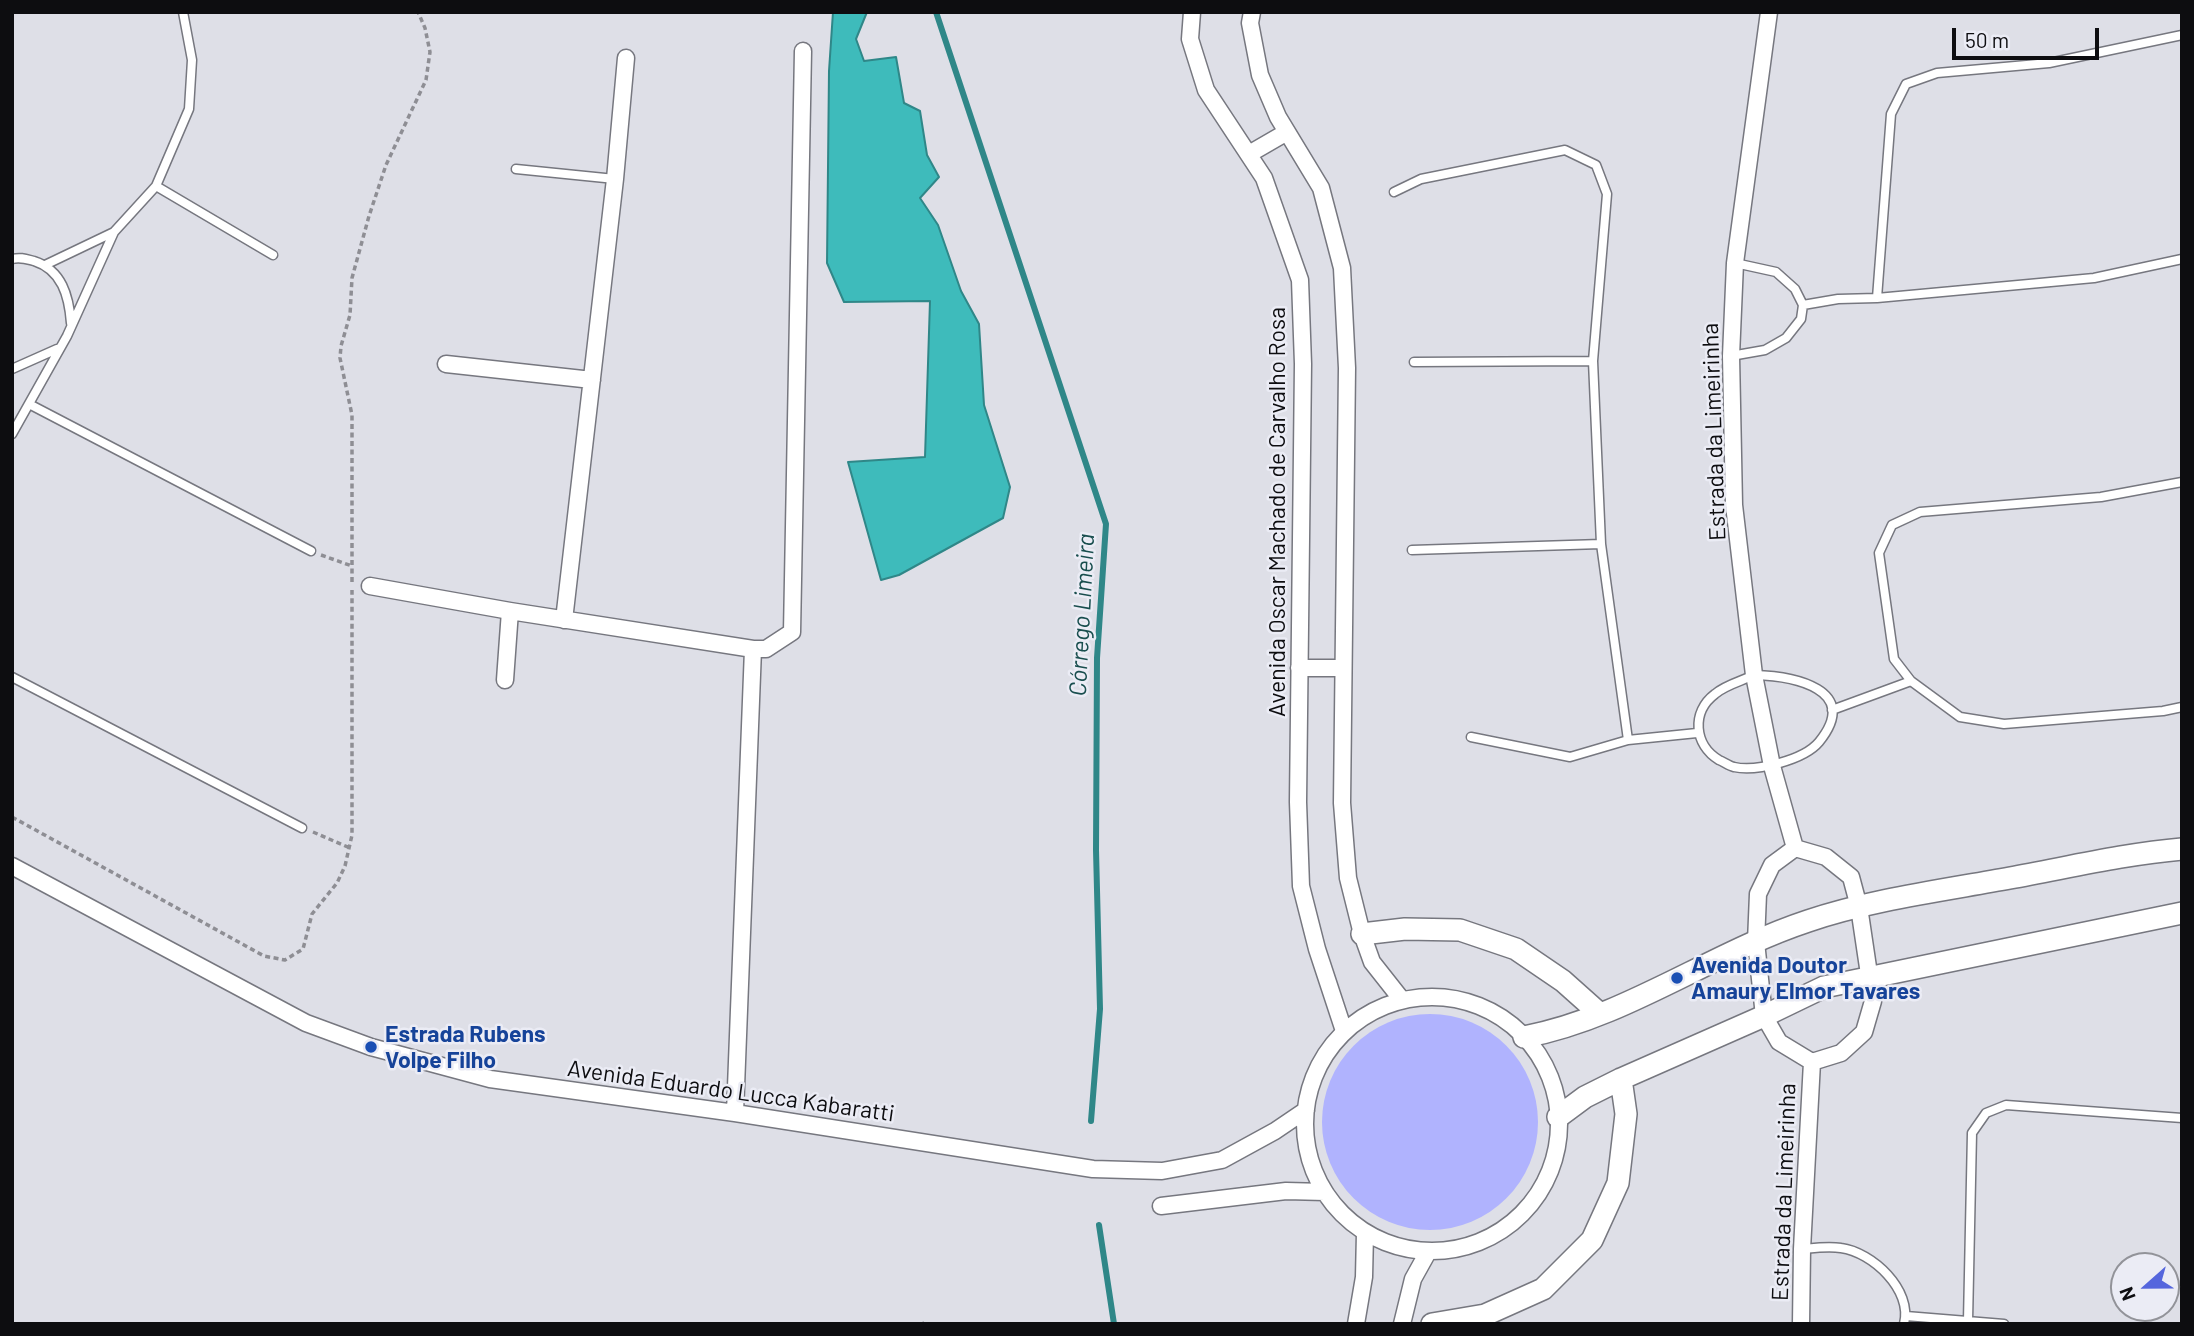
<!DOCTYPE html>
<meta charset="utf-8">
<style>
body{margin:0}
#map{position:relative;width:2194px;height:1336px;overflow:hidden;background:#dedfe7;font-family:Barlow,sans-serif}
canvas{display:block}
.frame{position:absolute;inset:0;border:14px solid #0d0d10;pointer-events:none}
.north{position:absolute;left:2110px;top:1252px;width:70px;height:70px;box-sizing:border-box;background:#ebecf5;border:2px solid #929399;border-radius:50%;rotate:249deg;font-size:19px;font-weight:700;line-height:28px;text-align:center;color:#0d0d10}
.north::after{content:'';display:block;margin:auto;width:24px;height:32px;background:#56d;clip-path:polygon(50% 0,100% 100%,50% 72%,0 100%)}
.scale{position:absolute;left:1952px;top:28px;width:147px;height:32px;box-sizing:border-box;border:4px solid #0d0d10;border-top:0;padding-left:9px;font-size:21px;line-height:24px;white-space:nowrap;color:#0d0d10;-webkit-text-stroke:5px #ebecf5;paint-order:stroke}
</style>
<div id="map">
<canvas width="2194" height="1336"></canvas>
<div class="frame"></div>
<div class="north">N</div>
<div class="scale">50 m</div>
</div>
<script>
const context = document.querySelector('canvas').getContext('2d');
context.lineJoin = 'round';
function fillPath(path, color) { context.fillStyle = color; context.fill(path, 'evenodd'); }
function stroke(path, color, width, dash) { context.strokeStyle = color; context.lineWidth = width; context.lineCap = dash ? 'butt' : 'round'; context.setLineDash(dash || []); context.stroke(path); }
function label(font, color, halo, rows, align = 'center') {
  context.font = font + ' Barlow,sans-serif'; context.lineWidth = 5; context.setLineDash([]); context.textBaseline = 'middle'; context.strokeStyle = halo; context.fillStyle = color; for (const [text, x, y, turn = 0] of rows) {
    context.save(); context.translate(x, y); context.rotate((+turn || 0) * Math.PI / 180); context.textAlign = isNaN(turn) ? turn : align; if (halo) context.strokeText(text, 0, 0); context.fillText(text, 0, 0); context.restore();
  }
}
fillPath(new Path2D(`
 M1322 1122a108 108 0 1 1 216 0a108 108 0 1 1-216 0Z`), '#b0b3fe');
const water = new Path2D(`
 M833 12H867L856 39 864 61 896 57 904 103 920 111 927 155 939 177 920 198 938 225 961 291 979 324 984 405 1010 487 1003 518 899 575 881 580 848 462 925 457 930 301 844 302 827 263 829 71Z`);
fillPath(water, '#3ebbbb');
stroke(water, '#2f8788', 2);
stroke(new Path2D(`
 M936 12 1106 524 1097 658 1096 850 1100 1009 1091 1121
 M1099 1225 1114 1324`), '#2f8788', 6);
const lane = new Path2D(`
 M516 169 615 179
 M156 186 273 255
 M1394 192 1421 179 1565 150 1596 165 1607 194 1593 361 1601 544 1628 740
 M12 259C21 257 26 259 34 261 62 270 69 296 71 323
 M45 265 114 232
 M1877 298 1891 114 1906 84 1937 73 2049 63 2182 35
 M1803 305 1838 299 1877 298 2094 278 2182 259
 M1731 356 1765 350 1786 338 1801 319 1803 305 1795 289 1776 272 1735 263
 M1414 362 1593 361
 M12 369 57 349
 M29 404 311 551
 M12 434 67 336 114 232 156 186 189 109 192 60 183 12
 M2182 482 2101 497 1920 512 1892 525 1879 553 1894 659 1911 681 1960 717 2004 724 2163 711 2182 707
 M1412 550 1601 544
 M1754 675C1793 676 1862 689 1819 742 1804 760 1756 772 1734 767 1729 766 1724 762 1719 760 1694 745 1691 712 1715 694 1725 685 1742 681 1754 675Z
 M12 677 302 828
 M1832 710 1911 681
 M1471 737 1570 757 1628 740 1697 733
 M1802 1249C1814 1248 1828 1246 1841 1248 1872 1252 1913 1290 1904 1324
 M1906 1316 2004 1324
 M1968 1321 1972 1133 1986 1113 2006 1105 2182 1118`);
const street = new Path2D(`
 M1192 12 1190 39 1206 90 1264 178 1300 280 1303 364 1298 802 1301 886 1317 949 1344 1031
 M1252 12 1250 23 1260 75 1278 117 1321 188 1342 268 1347 368 1342 803 1348 878 1362 934 1372 962 1402 1000
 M1769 12 1735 263 1731 356 1734 505 1754 675 1772 766 1795 848
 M1249 154 1287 132
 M446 364 592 380
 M370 586 510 611 753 649H766L792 632 803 51
 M564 620 615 179 626 58
 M1299 668H1343
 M505 680 510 611
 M1795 848 1826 857 1851 877 1859 907 1873 1001 1864 1032 1841 1053 1812 1062 1779 1042 1764 1016 1756 942 1758 894 1772 865Z
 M12 866 306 1023 371 1047 490 1079 735 1113 1093 1169 1162 1171 1222 1160 1275 1131 1306 1110
 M1305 1124a127 127 0 1 1 254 0a127 127 0 1 1-254 0Z
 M735 1113 753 649
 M1161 1206 1286 1191 1325 1192
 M1356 1324 1364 1277 1365 1233
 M1402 1324 1413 1279 1428 1252
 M1801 1324 1802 1249 1812 1062`);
const secondary = new Path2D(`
 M1362 934 1405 929 1460 930 1516 949 1563 981 1600 1014
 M1524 1037C1625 1018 1711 953 1808 921 1869 900 1945 890 2010 878 2066 868 2124 854 2182 849
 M1558 1117 1585 1097 1621 1079 1764 1016 1824 987 2182 913
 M1432 1324 1485 1315 1543 1289 1592 1240 1618 1183 1626 1114 1621 1079`);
stroke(lane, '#76777f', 11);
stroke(street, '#76777f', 19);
stroke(secondary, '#76777f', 24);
stroke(new Path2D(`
 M321 555 352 566
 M352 582V415L340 358 341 346 350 315 352 278 369 216 386 165 426 80 430 52 425 28 418 12
 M12 817 264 956 285 960 303 949 312 914 337 883 345 866 352 835V590
 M313 832 350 848
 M922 1322 923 1324`), '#8e8e94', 3.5, [5, 3.5]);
stroke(lane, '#fff', 8);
stroke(street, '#fff', 16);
stroke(secondary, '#fff', 21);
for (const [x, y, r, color] of [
 [1677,978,7,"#1a4fb4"],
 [371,1047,7,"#1a4fb4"]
]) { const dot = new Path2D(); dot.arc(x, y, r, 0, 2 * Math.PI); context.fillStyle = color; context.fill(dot); stroke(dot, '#ebecf5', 2.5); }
label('23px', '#0d0d10', '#ebecf5', [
 ["Estrada da Limeirinha",1714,432,-92],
 ["Avenida Oscar Machado de Carvalho Rosa",1277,512,-90],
 ["Avenida Eduardo Lucca Kabaratti",731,1091,8],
 ["Estrada da Limeirinha",1784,1192,-88]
]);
label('bold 23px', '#164399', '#ebecf5', [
 ["Avenida Doutor",1691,965],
 ["Amaury Elmor Tavares",1691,991],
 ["Estrada Rubens",385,1034],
 ["Volpe Filho",385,1060]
], 'left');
label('italic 24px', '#194e4e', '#ebecf5', [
 ["Córrego Limeira",1082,615,-87]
]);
</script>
